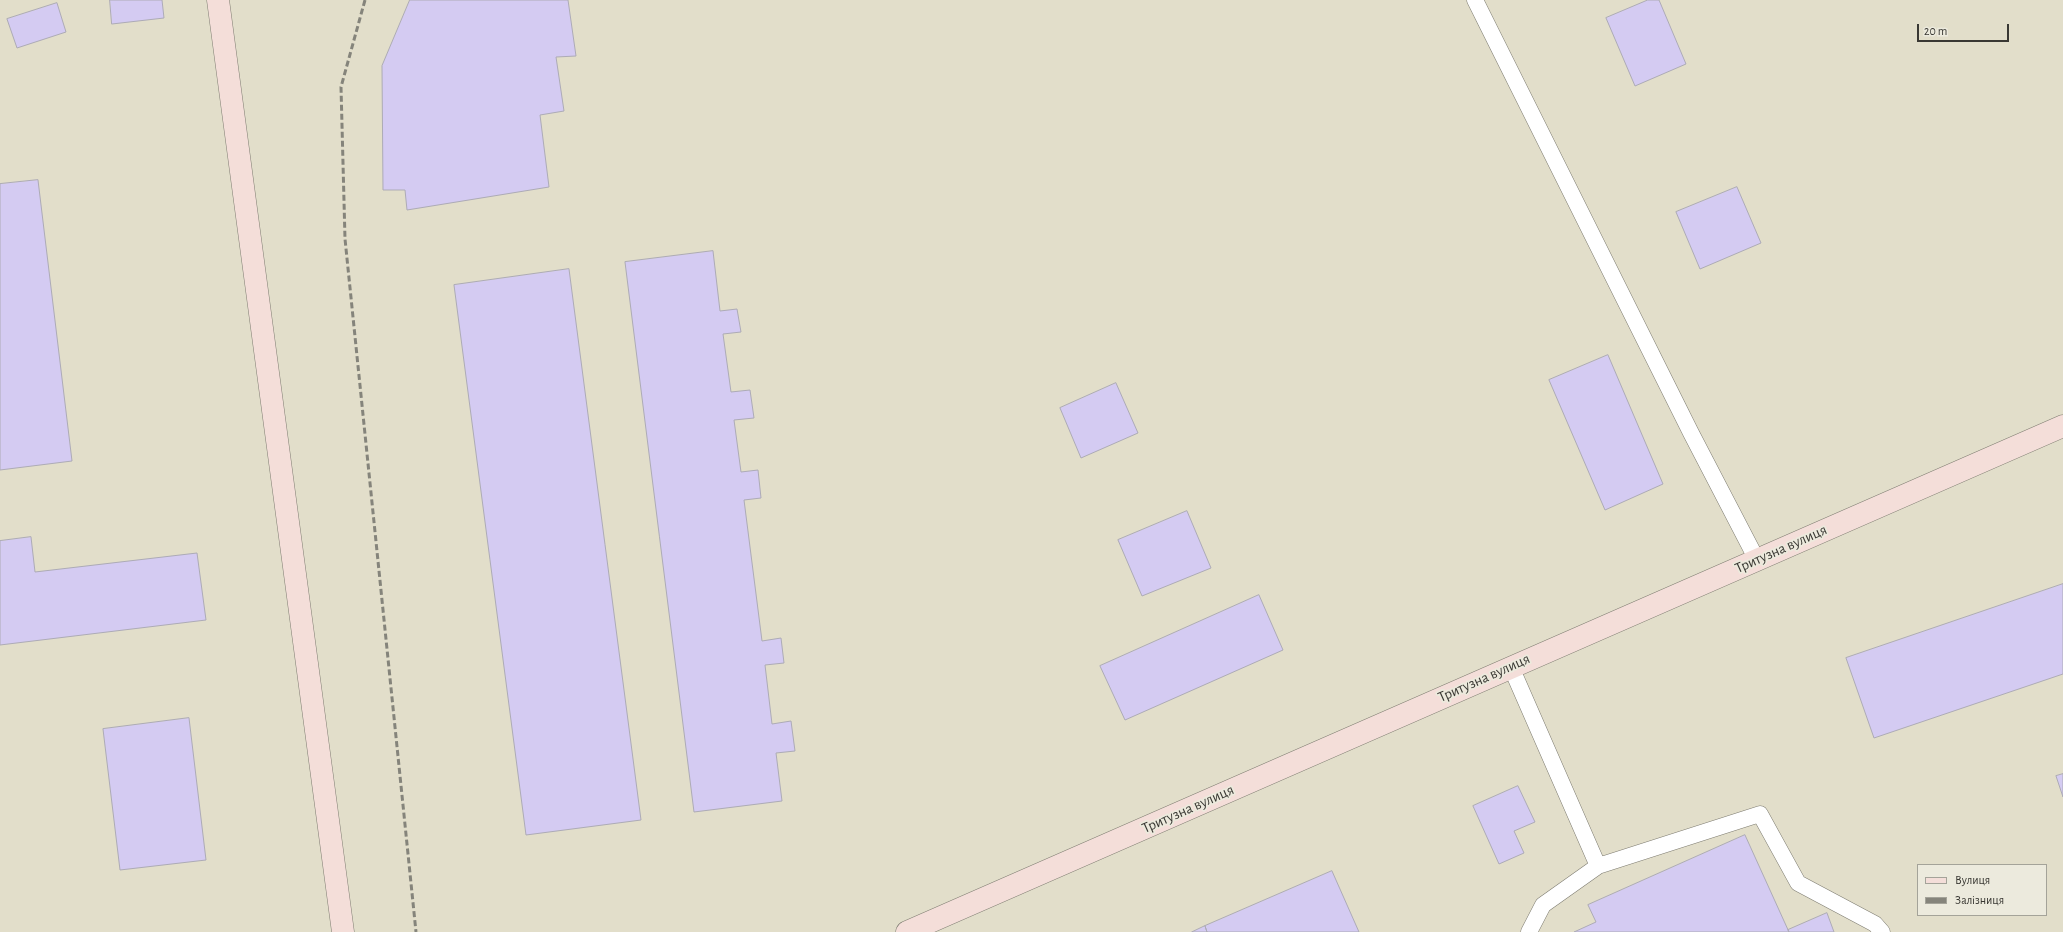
<!DOCTYPE html>
<meta charset="utf-8">
<style>
body{margin:0}
#map{position:relative;width:2063px;height:932px;overflow:hidden;background:#eceadd;font-family:"Alegreya Sans",sans-serif}
canvas{display:block}
.legend{position:absolute;left:1917px;top:864px;width:130px;height:52px;box-sizing:border-box;background:#eceadd;border:1px solid #a4a399;margin:0;padding:5px 7px;list-style:none;font-size:12px;color:#393833}
.legend li{display:flex;align-items:center;gap:8px;height:20px}
.legend b{width:20px;border:1px solid #a4a399}
.scale{position:absolute;left:1917px;top:24px;width:92px;height:18px;box-sizing:border-box;border:2px solid #393833;border-top:0;padding-left:5px;font-size:12px;line-height:14px;white-space:nowrap;color:#393833;-webkit-text-stroke:3px #eceadd;paint-order:stroke}
</style>
<div id="map">
<canvas width="2063" height="932"></canvas>
<ul class="legend">
<li><b style="height:5px;background:#f4ded9"></b>Вулиця</li>
<li><b style="height:5px;background:#85847b"></b>Залізниця</li>
</ul>
<div class="scale">20 m</div>
</div>
<script>
const context = document.querySelector('canvas').getContext('2d');
context.lineJoin = 'round';
function fillPath(path, color) { context.fillStyle = color; context.fill(path, 'evenodd'); }
function stroke(path, color, width, dash) { context.strokeStyle = color; context.lineWidth = width; context.lineCap = dash ? 'butt' : 'round'; context.setLineDash(dash || []); context.stroke(path); }
function label(font, color, halo, rows, align = 'center') {
  context.font = font + ' "Alegreya Sans",sans-serif'; context.lineWidth = 3.5; context.setLineDash([]); context.textBaseline = 'middle'; context.strokeStyle = halo; context.fillStyle = color; for (const [text, x, y, turn = 0] of rows) {
    context.save(); context.translate(x, y); context.rotate((+turn || 0) * Math.PI / 180); context.textAlign = isNaN(turn) ? turn : align; if (halo) context.strokeText(text, 0, 0); context.fillText(text, 0, 0); context.restore();
  }
}
fillPath(new Path2D(`
 M0 0H2063V932H0ZM1918 865H2046V915H1918Z`), '#e2deca');
const building = new Path2D(`
 M110 0H162L164 18 112 24Z
 M410 0H568L576 56 556 57 564 111 540 115 549 187 407 210 405 190H383L382 66Z
 M1648 0H1659L1686 64 1635 86 1606 18Z
 M57 3 66 32 17 48 7 19Z
 M38 180 72 461 0 470V184Z
 M1737 187 1761 243 1700 269 1676 212Z
 M713 251 720 311 737 309 741 332 723 334 731 392 750 390 754 418 734 420 741 472 758 470 761 498 744 500 762 641 781 638 784 663 765 665 772 724 791 721 795 751 776 753 782 801 694 812 625 262Z
 M569 269 641 820 526 835 454 285Z
 M1608 355 1663 484 1605 510 1549 380Z
 M1116 383 1138 433 1081 458 1060 408Z
 M1187 511 1211 568 1142 596 1118 540Z
 M31 537 35 572 197 553 206 620 0 645V541Z
 M2063 584V674L1874 738 1846 658Z
 M1259 595 1283 650 1125 720 1100 666Z
 M189 718 206 860 120 870 103 729Z
 M2063 774V797L2056 776Z
 M1518 786 1535 822 1514 831 1524 853 1499 864 1473 806Z
 M1745 835 1789 932H1574L1596 922 1588 905Z
 M1332 871 1359 932H1207L1205 926Z
 M1827 913 1834 932H1789L1788 930Z
 M1205 926 1207 932H1192Z`);
fillPath(building, '#d4cbf2');
stroke(building, '#adabb6', 1);
const service = new Path2D(`
 M1475 0 1691 433 1757 560
 M1511 667 1598 866
 M1529 932 1543 905 1598 866 1760 814 1798 883 1875 924 1882 932`);
const secondary = new Path2D(`
 M218 0 343 932
 M907 932 2063 426`);
stroke(service, '#7e7c71', 17);
stroke(secondary, '#7e7c71', 23);
stroke(service, '#fff', 16);
stroke(secondary, '#f4ded9', 22);
stroke(new Path2D(`
 M365 0 341 87 345 239 416 932`), '#85847b', 3, [6, 3]);
label('15px', '#393833', '#eceadd', [
 ["Тритузна вулиця",1781,549,-24],
 ["Тритузна вулиця",1484,678,-24],
 ["Тритузна вулиця",1188,809,-24]
]);
</script>
